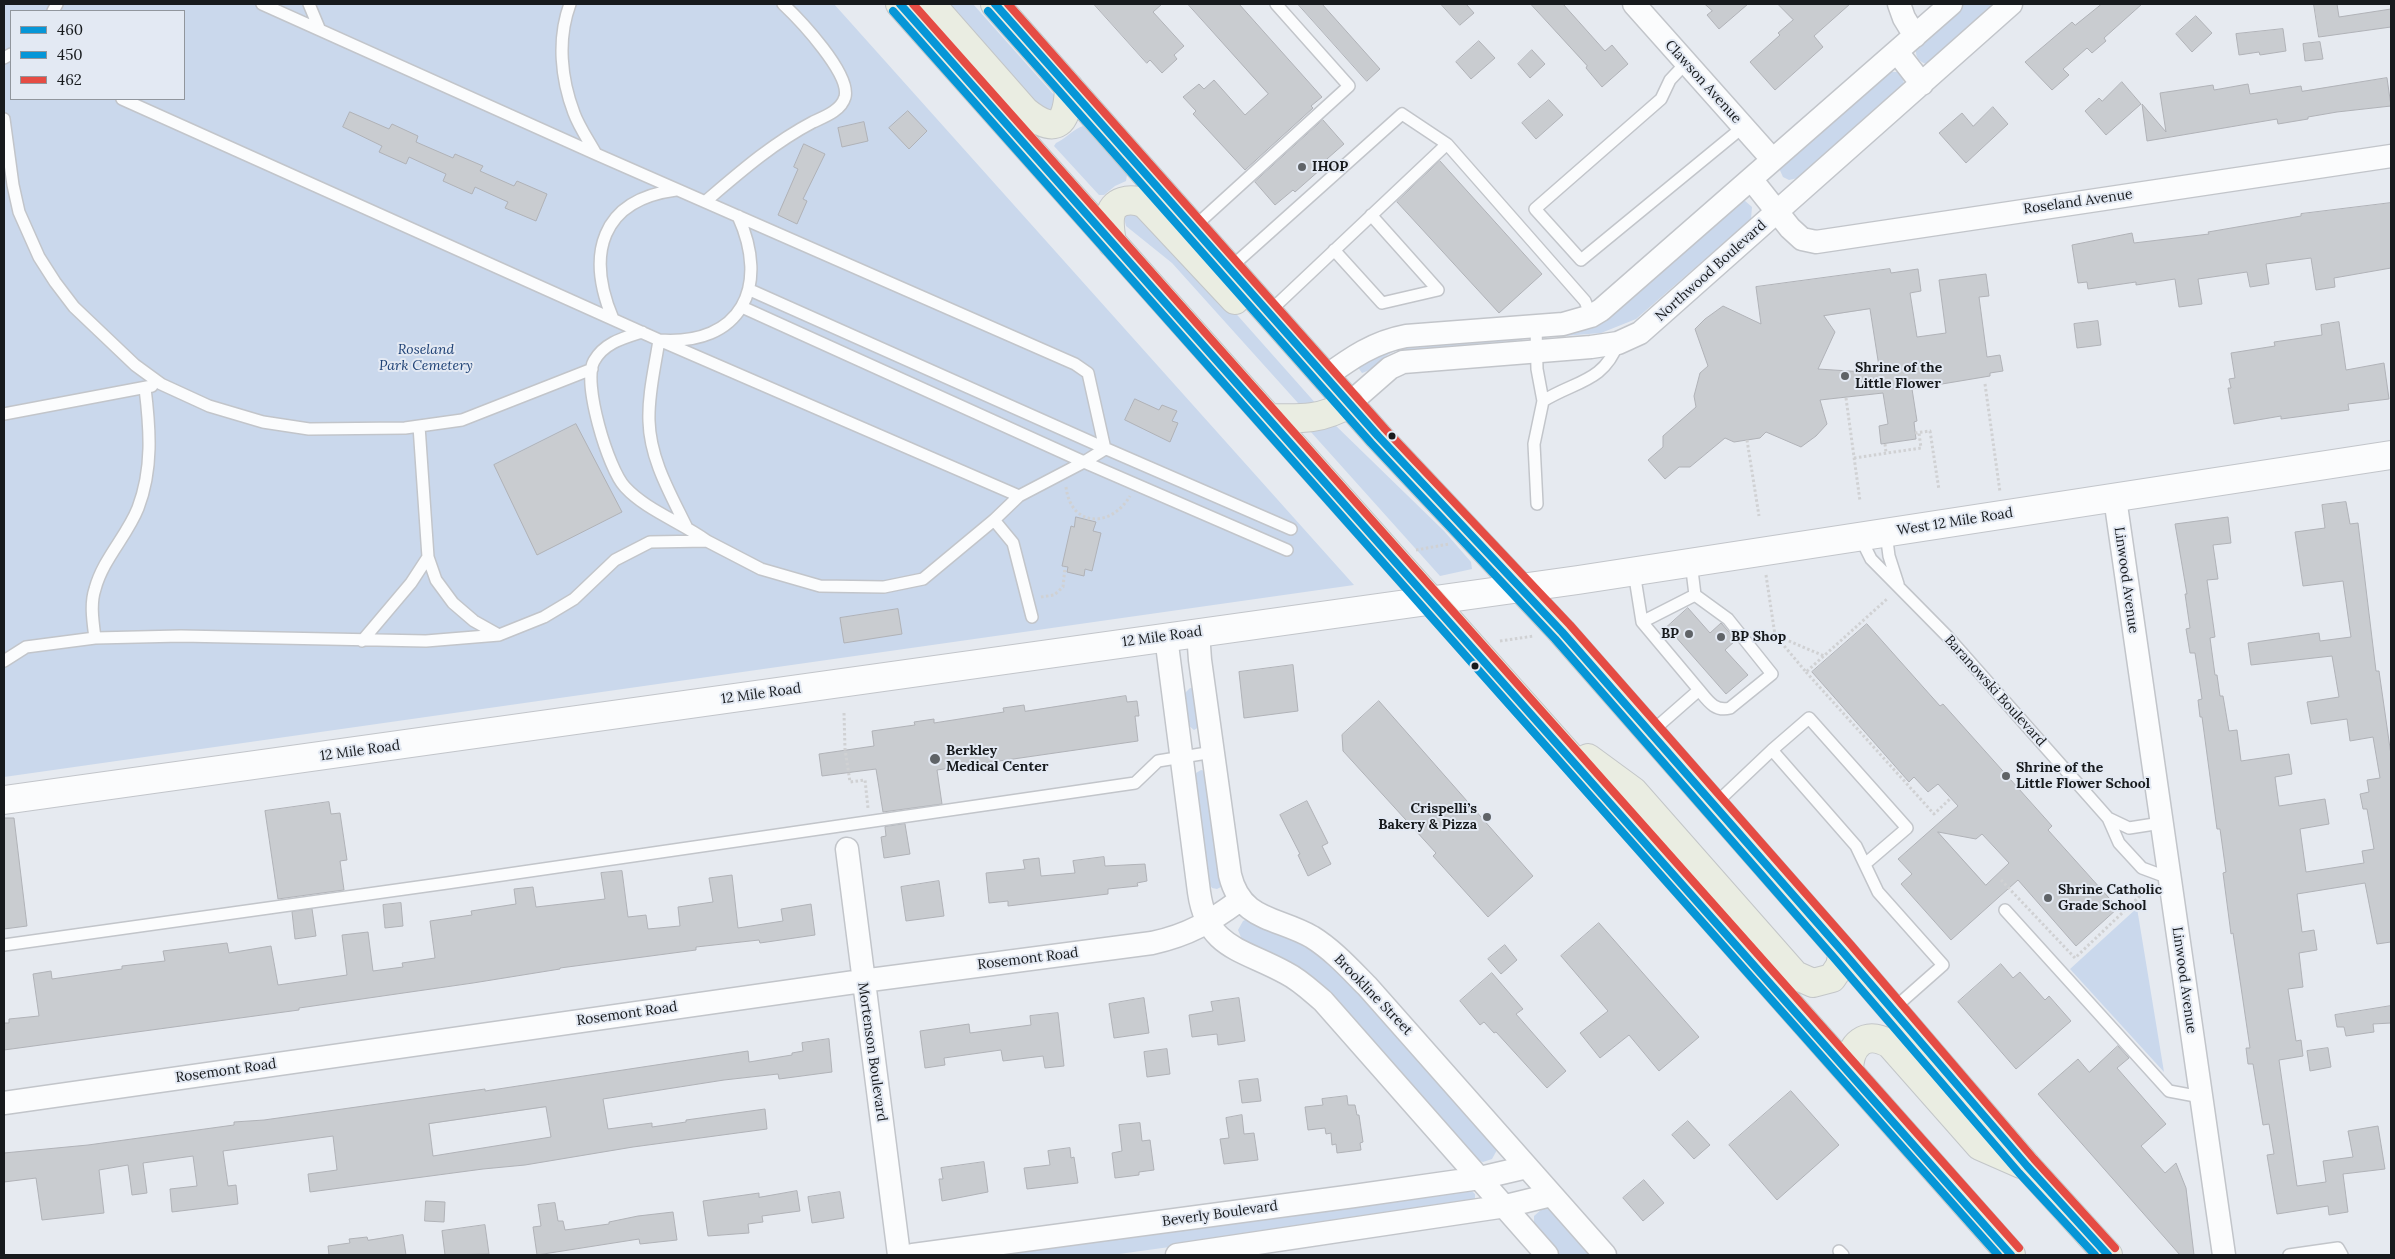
<!DOCTYPE html>
<meta charset="utf-8">
<style>
body{margin:0}
#map{position:relative;width:2395px;height:1259px;overflow:hidden;background:#e6eaf0;font-family:Lora,serif}
canvas{display:block}
.frame{position:absolute;inset:0;border:5px solid #171a1d;pointer-events:none}
.legend{position:absolute;left:10px;top:10px;width:175px;height:90px;box-sizing:border-box;background:#e3e9f3;border:1px solid #91969d;margin:0;padding:6px 9px;list-style:none;font-size:15px;color:#171a1d}
.legend li{display:flex;align-items:center;gap:10px;height:25px}
.legend b{width:25px;border:1px solid #91969d}
</style>
<div id="map">
<canvas width="2395" height="1259"></canvas>
<div class="frame"></div>
<ul class="legend">
<li><b style="height:6px;background:#0696d7"></b>460</li>
<li><b style="height:6px;background:#0696d7"></b>450</li>
<li><b style="height:6px;background:#e54c44"></b>462</li>
</ul>
</div>
<script>
const context = document.querySelector('canvas').getContext('2d');
context.lineJoin = 'round';
function fillPath(path, color) { context.fillStyle = color; context.fill(path, 'evenodd'); }
function stroke(path, color, width, dash) { context.strokeStyle = color; context.lineWidth = width; context.lineCap = dash ? 'butt' : 'round'; context.setLineDash(dash || []); context.stroke(path); }
function label(font, color, halo, rows, align = 'center') {
  context.font = font + ' Lora,serif'; context.lineWidth = 4; context.setLineDash([]); context.textBaseline = 'middle'; context.strokeStyle = halo; context.fillStyle = color; for (const [text, x, y, turn = 0] of rows) {
    context.save(); context.translate(x, y); context.rotate((+turn || 0) * Math.PI / 180); context.textAlign = isNaN(turn) ? turn : align; if (halo) context.strokeText(text, 0, 0); context.fillText(text, 0, 0); context.restore();
  }
}
fillPath(new Path2D(`
 M4 4H834L1354 585 4 777ZM11 11H184V99H11Z
 M941 4H973L1055 96 1052 110 1045 113Z
 M1964 4H1998L1928 64C1919 63 1915 57 1916 48Z
 M1890 72H1898L1903 78 1904 84 1798 178 1789 180 1783 177 1778 166Z
 M1083 126 1127 175 1126 181 1115 186 1104 195H1099L1054 146 1056 143C1065 139 1075 128 1083 126Z
 M1744 200 1752 207 1751 219 1636 319 1601 333 1564 336 1592 328 1599 323Z
 M1128 210H1144L1318 406H1302L1298 403 1172 263 1126 226 1124 218Z
 M1521 338 1523 340 1396 351C1382 355 1375 370 1362 373L1357 366 1395 349Z
 M1332 422 1444 531 1471 562 1472 569 1440 576 1310 431Z
 M1190 688 1196 689 1201 726 1194 730 1188 725 1184 694Z
 M1201 770 1205 771 1223 880 1221 887 1217 889 1212 888 1208 882 1194 778 1196 773Z
 M2137 908 2164 1072 2070 969Z
 M1249 918 1276 927 1337 965 1496 1145 1497 1150 1492 1159 1483 1162 1477 1160 1343 1010 1242 940 1238 930 1243 921Z
 M1470 1189 1475 1194V1201L1471 1205 1112 1255H976Z
 M1543 1208H1549L1594 1255H1560L1534 1226V1216Z`), '#cad8ec');
const building = new Path2D(`
 M1094 4H1162L1153 12 1184 46 1174 55 1177 59 1162 73 1150 60 1147 63Z
 M1188 4H1239L1322 97 1311 106 1313 108 1245 170 1193 114 1196 111 1183 97 1199 84 1204 89 1214 80 1245 115 1268 94Z
 M1298 4H1322L1380 69 1367 81Z
 M1441 4H1466L1474 13 1460 25Z
 M1531 4H1563L1605 51 1612 45 1628 64 1602 87 1586 68 1587 66Z
 M1705 4H1748L1719 29 1707 15 1712 11Z
 M1778 4H1850L1814 36 1823 47 1775 90 1750 62 1780 35 1778 33 1793 20Z
 M2102 4H2142L2104 38 2106 41 2092 53 2087 48 2063 69 2069 75 2052 90 2025 62 2072 22 2075 25Z
 M2314 4H2337L2339 17 2391 9V27L2319 37Z
 M2196 16 2212 33 2192 52 2176 34Z
 M2283 29 2286 51 2260 55 2259 52 2239 55 2236 34Z
 M1479 41 1495 58 1471 79 1456 62Z
 M2320 42 2323 59 2305 61 2303 44Z
 M1532 50 1545 64 1530 78 1518 64Z
 M2387 78 2391 106 2337 112 2308 117V119L2278 124 2277 119 2147 141 2142 104 2166 132 2160 93 2213 85 2214 90 2248 84 2250 94 2301 86 2302 91Z
 M2122 82 2141 104 2106 135 2085 111 2099 98 2102 101Z
 M1549 100 1563 115 1536 139 1522 123Z
 M1993 107 2008 124 1966 163 1939 133 1962 113 1973 126Z
 M908 111 927 131 909 149 889 128Z
 M350 112 389 129 392 124 418 136 416 142 453 158 455 154 483 166 480 171 514 186 517 181 547 194 536 221 505 208 508 202 475 187 472 194 443 181 446 174 409 157 406 164 379 152 382 146 343 127Z
 M1323 120 1344 144 1319 166 1321 169 1295 192 1293 190 1275 205 1255 182Z
 M864 122 868 141 842 147 838 128Z
 M804 144 825 154 803 199 807 201 797 224 778 215 798 169 794 167Z
 M1440 161 1542 274 1499 313 1397 202Z
 M2391 203V268L2334 278 2335 287 2316 290 2311 258 2266 264 2269 284 2250 287 2247 272 2198 279 2202 304 2179 307 2175 279 2136 285V282L2088 289 2087 282 2078 283 2072 245 2132 233 2134 243 2209 234 2208 232 2301 216V214Z
 M1890 269 1891 273 1918 269 1921 291 1910 293 1917 337 1946 333 1939 280 1986 274 1989 296 1979 297 1987 357 2000 355 2003 371 1990 373V376L1912 389 1917 421 1914 422 1916 439 1881 444 1879 426 1888 424 1883 393 1820 400 1827 424 1816 436 1801 447 1766 432 1760 438 1734 442 1725 438 1690 467H1679L1665 479 1648 460 1663 447V436L1696 407 1694 396 1700 373 1708 366 1695 329 1705 319 1723 306 1761 324 1756 287ZM1870 309 1880 373 1818 369 1835 332 1824 316Z
 M2098 321 2101 345 2077 348 2074 324Z
 M2339 322 2346 370 2384 363 2389 399 2348 404 2349 410 2281 419V416L2234 424 2228 388H2231L2229 379 2235 378 2231 353 2275 346 2274 342 2322 335 2321 325Z
 M1135 399 1159 410 1162 405 1177 411 1172 421 1178 423 1170 442 1125 420Z
 M576 424 622 512 537 555 494 465Z
 M2346 502 2350 524 2358 523 2376 671H2379L2391 755V942L2377 944 2365 883 2297 894 2302 932 2314 930 2317 950 2299 953 2303 987 2288 989 2296 1041 2301 1040 2303 1056 2279 1060 2297 1186 2326 1182 2323 1161 2353 1157 2348 1131 2378 1126 2385 1169 2343 1174 2348 1212 2329 1215 2328 1206 2277 1214 2267 1155 2274 1154 2269 1124 2263 1125 2253 1064H2248L2246 1048H2250L2233 933 2231 934 2228 911 2223 873 2226 872 2220 829H2217L2202 717H2200L2198 700 2202 699 2195 653H2190L2186 629 2190 628 2185 594H2187L2175 524 2228 517 2231 543 2213 545 2218 579 2207 580 2215 637 2210 638 2215 675H2217L2220 696H2223L2229 731 2237 730 2241 761 2289 754 2292 774 2275 777 2279 806 2325 799 2329 824 2300 829 2306 872 2364 863 2362 851 2374 849 2367 809H2363L2360 794 2369 792 2367 780 2380 778 2373 737 2350 741 2347 719 2311 724 2307 702 2339 697 2332 656 2251 665 2248 643 2319 633 2320 641 2351 637 2343 581 2303 586 2295 532 2325 528 2322 505Z
 M1076 517 1096 522 1093 531 1101 533 1092 571 1085 569 1084 576 1067 572 1068 567 1062 566 1071 526 1074 527Z
 M1688 608 1710 633 1721 623 1736 640 1725 650 1748 675 1726 694 1667 627Z
 M898 609 902 634 844 643 840 618Z
 M1867 624 1940 706 1943 704 2052 826 2048 830 2118 908 2076 946 2018 880 1951 940 1901 884 1912 874 1898 859 1958 806 1938 784 1928 792 1914 777 1909 782 1812 672ZM1938 832 1976 839 1982 834 2009 863 1986 885Z
 M1293 665 1298 711 1244 718 1239 672Z
 M1126 696 1127 702 1137 701 1139 716H1135L1138 741 937 770 942 804 883 812 876 769 822 776 819 754 874 746 872 731 915 725 914 722 934 719V723L1004 712 1003 708 1024 705 1025 711Z
 M1379 701 1533 876 1488 917 1433 856 1436 853 1343 751 1342 735Z
 M1307 801 1328 843 1322 846 1331 864 1308 876 1298 855 1300 854 1280 815Z
 M329 802 331 814 340 813 347 860 340 861 344 890 278 899 265 811Z
 M4 818H14L27 926 4 929Z
 M905 824 910 854 884 858 881 837 886 836 885 827Z
 M1104 857 1105 866 1145 864 1147 881 1137 883 1138 886 1108 889V894L1008 906V901L989 903 986 873 1025 869 1023 860 1039 858 1041 876 1075 873 1073 861Z
 M622 871 628 917 646 915 648 929 680 926 678 907 713 902 709 878 732 875 738 928 783 921 781 909 811 904 815 935 760 943 759 940 696 947V950L560 968V969L473 983 299 1008V1010L4 1050V1023H9V1019L39 1016 33 974 51 971 52 979 122 969V966L165 961 163 951 227 943 229 953 271 946 278 985 347 975 342 935 368 932 373 971 403 967 402 963 435 958 430 921 472 915 471 911 516 904 514 889 533 887 536 907 605 899 601 873Z
 M939 881 944 916 906 921 901 887Z
 M401 903 403 926 385 928 383 905Z
 M312 909 316 936 295 939 292 912Z
 M1599 923 1699 1037 1659 1071 1629 1035 1600 1058 1580 1033 1608 1011 1561 956Z
 M1505 945 1517 960 1501 974 1488 959Z
 M2001 964 2013 978 2020 972 2045 1000 2049 996 2071 1021 2016 1069 1958 1002Z
 M1492 973 1523 1009 1516 1014 1566 1071 1547 1088 1496 1032 1494 1033 1484 1022 1480 1025 1460 1001Z
 M1144 998 1149 1033 1114 1038 1109 1004Z
 M1239 998 1245 1041 1218 1045 1217 1034 1192 1037 1189 1015 1213 1011 1211 1002Z
 M2391 1006V1023L2373 1024 2374 1032 2346 1036 2344 1027H2337L2335 1015Z
 M1058 1013 1064 1066 1045 1068 1043 1056 1003 1061 1001 1050 944 1058 945 1065 925 1068 920 1031 969 1024 970 1033 1031 1025 1030 1016Z
 M829 1039 832 1072 779 1079 778 1074 724 1080 603 1099 608 1129 652 1123V1127L686 1122V1120L765 1109 767 1129 633 1147 525 1165 483 1169 310 1192 308 1174 337 1170 333 1136 223 1151 228 1186 236 1185 238 1204 172 1212 170 1189 197 1186 193 1156 143 1163 147 1193 132 1195 128 1165 99 1170 104 1213 42 1220 36 1178 4 1182V1153L88 1145 234 1125V1122L264 1120 485 1089V1091L748 1051 749 1062 792 1055V1053L803 1051 802 1043ZM546 1107 551 1137 433 1156 429 1124Z
 M2118 1046 2129 1058 2117 1068 2166 1124 2141 1146 2165 1173 2176 1163 2186 1188 2194 1255H2180L2038 1094 2078 1059 2089 1072Z
 M2328 1048 2331 1067 2310 1071 2307 1051Z
 M1167 1049 1170 1074 1147 1077 1144 1052Z
 M1258 1079 1261 1101 1242 1103 1239 1081Z
 M1791 1091 1839 1145 1777 1200 1729 1145Z
 M1347 1096 1348 1105H1355L1357 1115H1359L1363 1142 1360 1143 1361 1150 1337 1153 1336 1144 1332 1145 1331 1133 1326 1134 1325 1128 1308 1130 1305 1107 1323 1105 1322 1099Z
 M1242 1115 1244 1134 1254 1133 1258 1160 1224 1164 1220 1139 1229 1138 1226 1118Z
 M1688 1121 1710 1145 1694 1159 1672 1135Z
 M1140 1123 1142 1141 1150 1140 1154 1170 1139 1172V1175L1115 1178 1112 1153 1122 1151 1119 1125Z
 M1070 1148 1071 1158 1074 1157 1078 1183 1027 1189 1024 1168 1050 1165 1048 1151Z
 M984 1162 988 1192 942 1201 939 1179H943L941 1168Z
 M1644 1180 1664 1203 1643 1221 1623 1198Z
 M797 1191 800 1211 762 1216 763 1222 748 1224 749 1233 708 1236 703 1201 759 1193V1197Z
 M840 1192 844 1218 812 1223 808 1197Z
 M426 1201 445 1202 444 1222 425 1221Z
 M555 1203 558 1221H563L565 1230 609 1224V1222L638 1216 673 1212 677 1240 640 1244 639 1239 537 1255 533 1227 541 1226 538 1205Z
 M485 1225 489 1254 445 1255 442 1231Z
 M403 1235 406 1255H329L328 1246 350 1243 349 1239 367 1237 368 1240Z`);
fillPath(building, '#c9ccd0');
stroke(building, '#b0b2b7', 1);
const lane = new Path2D(`
 M309 4 319 28
 M570 4C557 39 561 79 574 113 579 127 589 141 596 154
 M53 11 57 4
 M4 58 11 54
 M1686 63 1670 80 1661 99 1535 209 1581 260 1743 127
 M122 99 659 340 1019 496
 M4 119 13 185 19 212 39 257 55 282 74 307 135 365 161 384 209 406 263 422 309 429 405 428 462 420 592 369
 M706 201C740 172 773 143 813 122 824 117 841 111 845 97 851 74 800 20 783 4
 M1194 227 1349 86 1276 4
 M1334 250 1382 303 1438 290 1371 215
 M1230 268 1402 114 1447 144
 M750 290 1109 450 1291 529
 M742 307 1084 462 1287 550
 M1269 312 1447 144 1585 301 1591 316
 M613 319C586 255 600 200 676 190
 M1536 326 1537 369 1543 401 1534 444 1537 504
 M642 332C623 338 604 343 594 361 582 382 608 469 625 487 646 510 681 522 707 541
 M1543 401C1575 381 1604 382 1618 343
 M4 414 152 386
 M419 426 428 557 436 580 453 603 474 621 499 635
 M994 520 1013 543 1032 617
 M686 526C670 493 650 459 649 421 648 394 655 367 659 340 742 346 770 286 738 216
 M1886 533 1889 556 1898 584
 M1860 537 1871 559 1947 636 2108 818 2119 843 2142 868 2169 878
 M1634 572 1642 622 1699 690 1650 733
 M1695 595 1728 619 1772 674 1730 708C1715 712 1708 701 1699 690
 M1642 622 1695 595 1691 562
 M95 638C93 622 90 604 95 589 103 559 127 536 138 508 153 469 150 429 145 388
 M362 641 411 583 428 557
 M4 661 26 647 95 638 181 636 426 641 499 635 544 617 574 599 615 560 650 542 707 541 761 569 820 586 884 587 923 579 994 520 1019 496 1084 462 1105 449 1088 373 1075 364 596 154 262 4
 M1772 750 1809 718 1907 828 1865 864
 M1714 805 1772 750 1856 846 1878 892 1943 965 1892 1010
 M2108 818 2129 828 2161 823
 M2005 910 2169 1091 2201 1097
 M4 945 447 883 1135 783 1158 761 1213 752
 M1839 1251 1843 1255
 M2289 1255 2338 1248 2342 1255`);
const street = new Path2D(`
 M1634 4 1772 159
 M1899 4 1904 18 1915 36
 M1897 52 1922 84
 M1751 179 1790 228 1802 239 1816 242 2391 156
 M1325 377C1351 358 1374 342 1406 336L1563 324 1591 316 1601 310 1951 4
 M1350 403 1390 368 1403 362 1591 347 1618 343 1640 333 2011 4
 M2115 498 2224 1255
 M1198 632 1200 660 1230 875C1241 921 1277 917 1312 937 1333 950 1350 969 1367 986L1605 1255
 M1166 637 1199 892C1207 949 1243 949 1286 973 1300 980 1311 991 1323 1001L1547 1255
 M847 849 899 1255
 M4 1103 862 981 1152 943C1189 935 1210 922 1240 900
 M913 1255 1354 1196 1480 1178 1527 1167
 M1177 1255 1506 1206 1551 1195`);
const secondary = new Path2D(`
 M4 800 1578 580 2391 455`);
const primary = new Path2D(`
 M900 4C1270 421 1643 836 2011 1255
 M931 4 1025 111C1057 137 1068 123 1069 87
 M995 4 1378 436 1562 632 1843 952 2027 1166 2108 1255
 M1112 243C1111 235 1109 226 1110 218 1111 200 1131 197 1145 204L1235 300
 M1269 418C1301 419 1322 420 1350 403
 M1588 758 1633 791 1795 975 1813 983 1832 978 1840 966 1843 952
 M1849 1070C1850 1044 1865 1030 1890 1044L1980 1146 2021 1164`);
stroke(lane, '#c2c5ca', 14);
stroke(street, '#c2c5ca', 25);
stroke(secondary, '#c2c5ca', 30);
stroke(primary, '#c3c6c8', 30);
stroke(new Path2D(`
 M1985 384 2000 492
 M1846 398 1860 501
 M1915 433 1930 431 1939 490
 M1747 440 1759 516
 M1885 444 1886 453
 M1854 458 1921 448 1919 433
 M1066 487C1071 528 1111 528 1130 496
 M1416 550 1449 544
 M1766 575 1775 635 1806 672 1887 599
 M1041 597 1054 595 1063 587 1065 567
 M1775 635 1824 656
 M1500 641 1534 636
 M1806 672 1934 814 1951 798
 M844 713 845 749 850 782 865 780 868 808
 M2001 880 2075 958 2141 895`), '#d0d1d3', 3, [2.5, 2.5]);
stroke(lane, '#fbfcfd', 11);
stroke(street, '#fbfcfd', 22);
stroke(secondary, '#fbfcfd', 28);
stroke(primary, '#eaede2', 28);
stroke(new Path2D(`
 M900 4 2011 1255
 M995 4 1378 436 1562 632 1843 952 2027 1166 2108 1255`), '#0696d7', 8);
stroke(new Path2D(`
 M893 11 1998 1255
 M988 11 1371 443 1555 639 1835 959 2019 1173 2095 1255`), '#0696d7', 8);
stroke(new Path2D(`
 M913 4 2019 1248
 M1008 4 1385 429 1570 625 1851 945 2034 1159 2115 1248`), '#e54c44', 8);
for (const [x, y, r, color] of [
 [1302,167,5,"#5f6367"],
 [1845,376,5,"#5f6367"],
 [1392,436,4.5,"#171a1d"],
 [1689,634,5,"#5f6367"],
 [1721,637,5,"#5f6367"],
 [1475,666,4.5,"#171a1d"],
 [935,759,6,"#5f6367"],
 [2006,776,5,"#5f6367"],
 [1487,817,5,"#5f6367"],
 [2048,898,5,"#5f6367"]
]) { const dot = new Path2D(); dot.arc(x, y, r, 0, 2 * Math.PI); context.fillStyle = color; context.fill(dot); stroke(dot, '#e3e9f3', 2); }
label('14px', '#171a1d', '#e3e9f3', [
 ["Clawson Avenue",1703,82,48],
 ["Roseland Avenue",2078,202,-8],
 ["Northwood Boulevard",1711,271,-42],
 ["West 12 Mile Road",1955,522,-9],
 ["Linwood Avenue",2126,580,82],
 ["12 Mile Road",1162,637,-8],
 ["Baranowski Boulevard",1995,691,48],
 ["12 Mile Road",761,694,-8],
 ["12 Mile Road",360,751,-8],
 ["Rosemont Road",1028,959,-7],
 ["Linwood Avenue",2184,980,82],
 ["Brookline Street",1373,995,46],
 ["Rosemont Road",627,1014,-8],
 ["Mortenson Boulevard",872,1052,82],
 ["Rosemont Road",226,1071,-8],
 ["Beverly Boulevard",1220,1214,-8]
]);
label('bold 14px', '#171a1d', '#e3e9f3', [
 ["IHOP",1312,167],
 ["Shrine of the",1855,368],
 ["Little Flower",1855,384],
 ["BP",1679,634,"right"],
 ["BP Shop",1731,637],
 ["Berkley",946,751],
 ["Medical Center",946,767],
 ["Shrine of the",2016,768],
 ["Little Flower School",2016,784],
 ["Crispelli’s",1477,809,"right"],
 ["Bakery & Pizza",1477,825,"right"],
 ["Shrine Catholic",2058,890],
 ["Grade School",2058,906]
], 'left');
label('italic 14px', '#1e4175', '#e3e9f3', [
 ["Roseland",426,350],
 ["Park Cemetery",426,366]
]);
</script>
